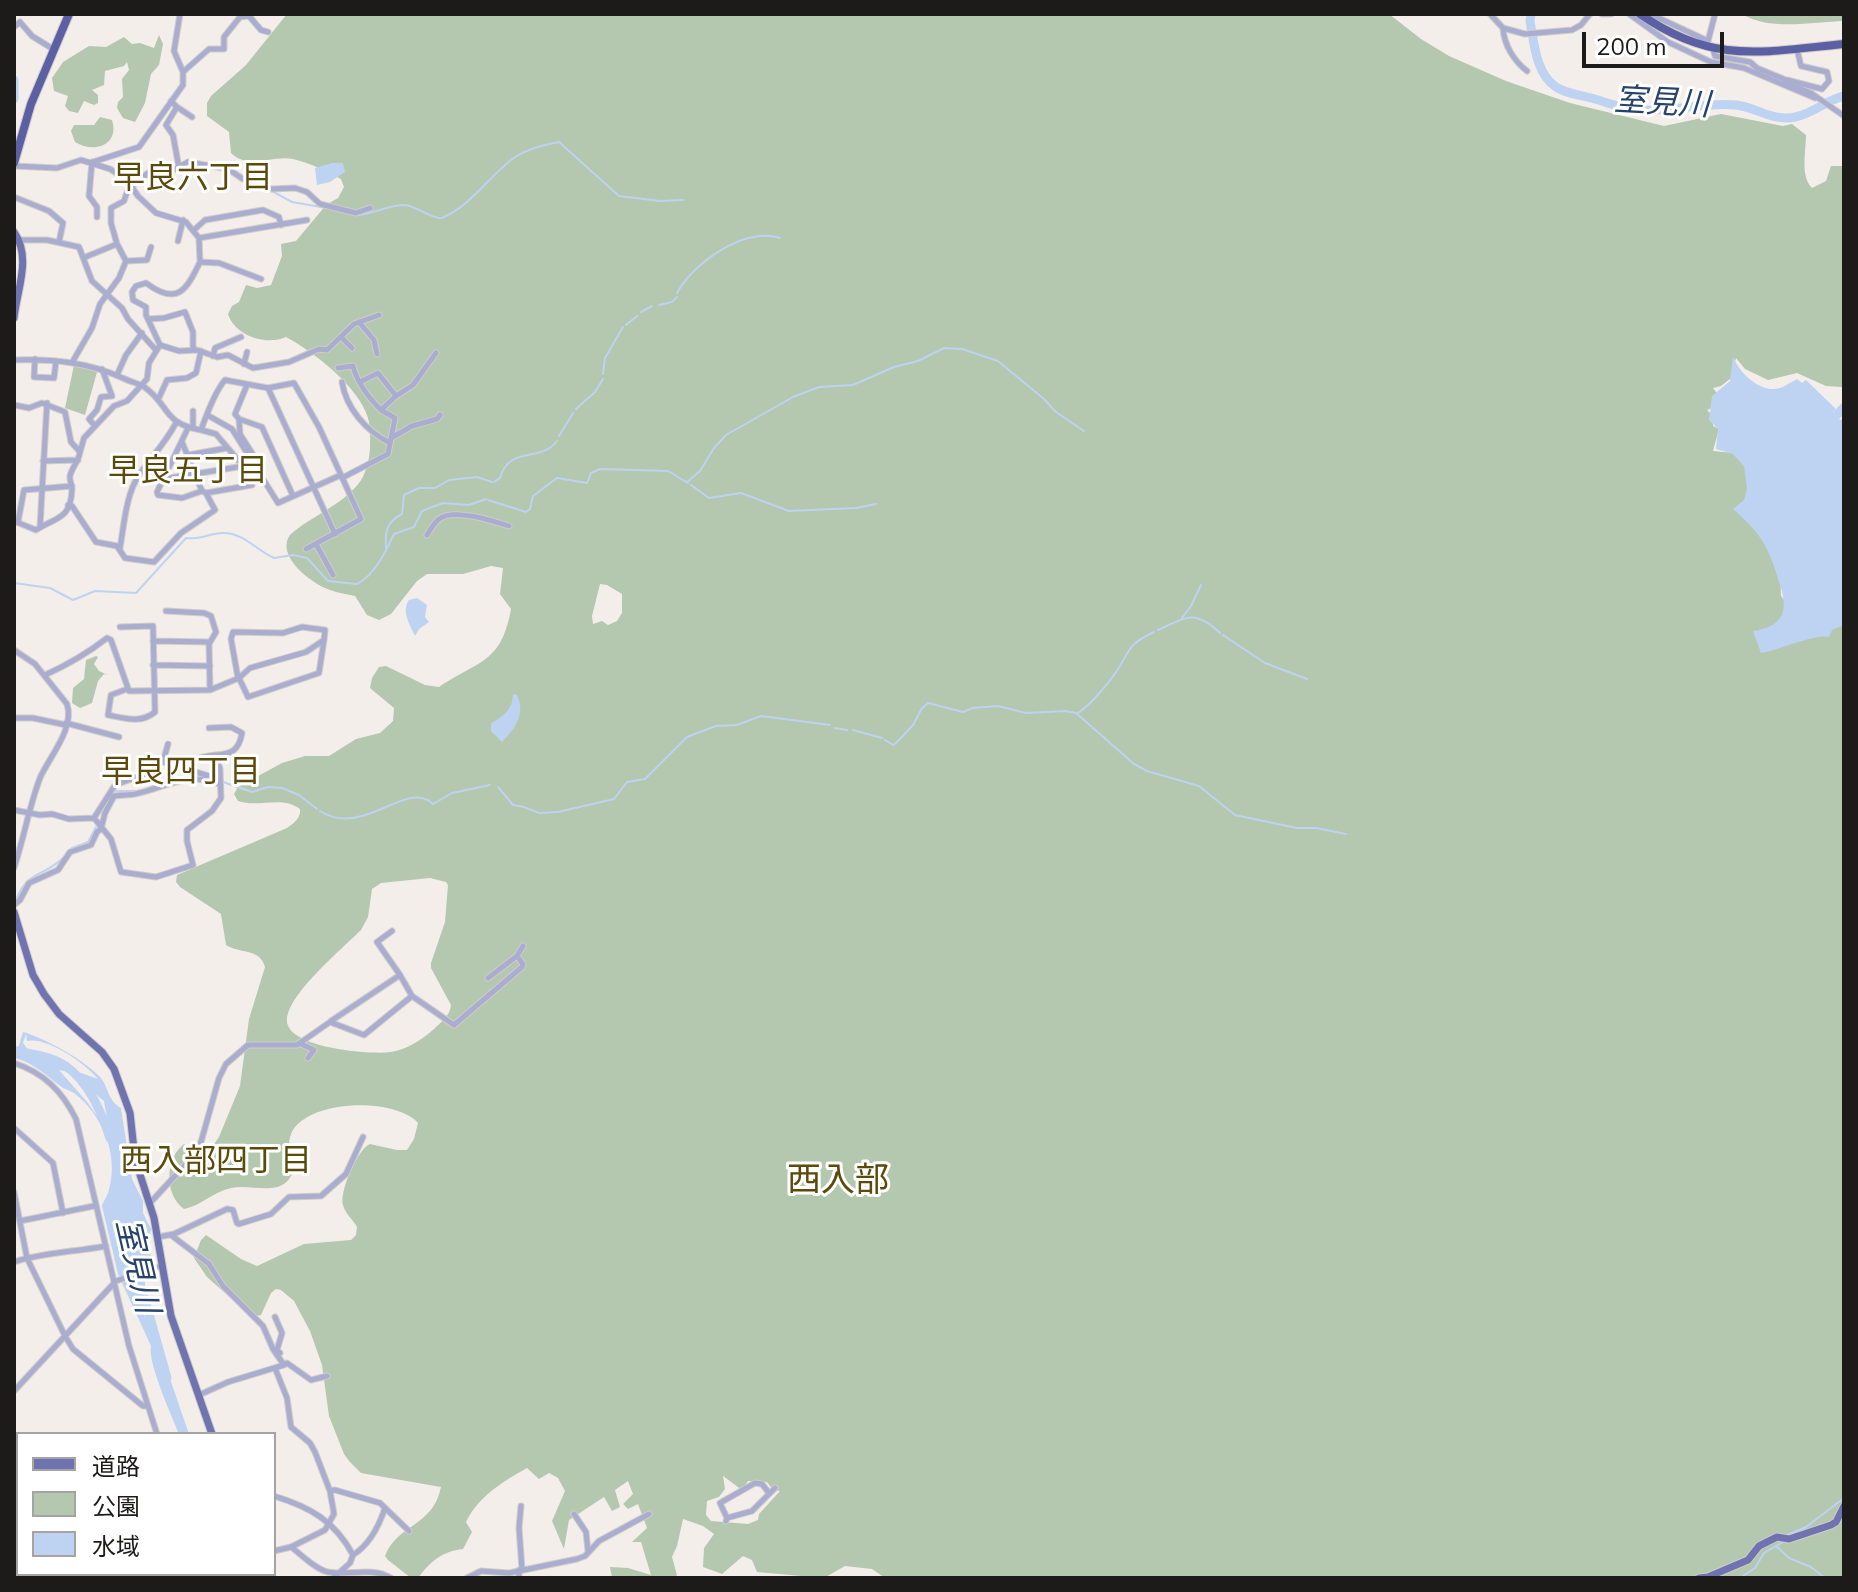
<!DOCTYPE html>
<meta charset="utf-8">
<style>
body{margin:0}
#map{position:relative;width:1858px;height:1592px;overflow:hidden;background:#f4eeea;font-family:Mulish,"Noto Sans JP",sans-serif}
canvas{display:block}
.frame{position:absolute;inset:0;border:16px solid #1d1b1a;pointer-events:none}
.legend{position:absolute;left:16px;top:1432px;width:260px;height:144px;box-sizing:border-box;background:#fff;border:2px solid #a5a4a3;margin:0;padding:10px 14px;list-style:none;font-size:24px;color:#1d1b1a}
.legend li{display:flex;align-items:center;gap:16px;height:40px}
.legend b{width:40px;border:2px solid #a5a4a3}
.scale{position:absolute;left:1582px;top:32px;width:142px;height:36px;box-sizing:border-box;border:4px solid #1d1b1a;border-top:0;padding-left:10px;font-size:24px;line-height:28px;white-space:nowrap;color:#1d1b1a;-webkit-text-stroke:6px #fff;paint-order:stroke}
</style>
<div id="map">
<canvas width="1858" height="1592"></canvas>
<div class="frame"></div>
<ul class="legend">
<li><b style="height:10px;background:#6f74b0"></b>道路</li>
<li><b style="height:22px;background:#b4c7af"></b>公園</li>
<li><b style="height:22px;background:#bed3f1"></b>水域</li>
</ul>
<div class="scale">200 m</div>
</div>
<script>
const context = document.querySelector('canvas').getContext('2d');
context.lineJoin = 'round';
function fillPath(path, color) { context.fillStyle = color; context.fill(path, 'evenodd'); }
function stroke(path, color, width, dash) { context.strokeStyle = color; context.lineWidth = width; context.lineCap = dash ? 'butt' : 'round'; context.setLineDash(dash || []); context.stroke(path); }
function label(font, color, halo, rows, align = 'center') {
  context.font = font + ' Mulish,"Noto Sans JP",sans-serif'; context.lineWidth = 6; context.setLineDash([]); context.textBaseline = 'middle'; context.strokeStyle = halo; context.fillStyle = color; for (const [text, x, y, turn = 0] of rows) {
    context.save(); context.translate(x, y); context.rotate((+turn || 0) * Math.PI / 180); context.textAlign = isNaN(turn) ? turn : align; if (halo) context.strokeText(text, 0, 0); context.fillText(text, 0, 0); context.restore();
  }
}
fillPath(new Path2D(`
 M287 14H1389L1421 39 1449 56 1506 81 1570 103 1664 126 1721 114 1783 126 1792 124 1806 135C1806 151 1800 176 1812 188L1826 181 1831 166H1844V392L1842 387 1826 386 1797 373 1768 380 1745 369 1736 358 1731 378 1721 386 1713 388 1719 396 1712 408 1707 410 1713 416V426L1719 429 1713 451 1733 453 1746 468 1764 538 1780 572 1781 596 1787 603 1844 622V1578H885L872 1569 845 1566 824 1578 757 1572 752 1560 743 1556 722 1574 703 1567 704 1548 714 1534 703 1526 683 1519 677 1546 672 1557 677 1575 674 1578H612L610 1567 628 1568 651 1575 641 1542H632L647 1528 638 1504 628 1509 623 1504 633 1494 628 1481 615 1490 620 1507 612 1511 604 1497 569 1520 564 1549 552 1521 565 1491 558 1478 549 1473 539 1479 527 1468C502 1482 479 1496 466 1522L472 1532 463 1549C442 1551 430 1562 418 1578H411L388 1560 385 1556C397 1524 433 1527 441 1487L361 1473 349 1461 344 1454 329 1416 322 1365 310 1331 294 1301 281 1290 276 1289 271 1293 261 1315 252 1317 207 1277 194 1258 201 1240 206 1235 241 1259 257 1266 304 1244 351 1240 356 1235 357 1227C353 1220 345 1213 343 1205 339 1192 358 1148 370 1144L397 1150H407L414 1139 418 1123C395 1097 306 1099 291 1134 286 1146 293 1160 293 1172 282 1199 253 1183 231 1188 214 1191 201 1206 184 1209 164 1195 165 1158 184 1144L198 1154H207L219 1137 240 1086 249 1019 265 967C260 948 240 954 226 945L221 914 180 887 176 882 177 875 287 828C294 823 301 818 300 809 282 795 259 808 238 801L234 794 238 787 282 763 305 756H329L356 739 380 733 393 721 394 708 370 688 372 678 379 667 386 666 425 685 439 687C479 660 501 664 511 609L500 594 503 568 491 566 463 574H427L417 581 391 614 379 620 367 615 355 596C347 594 338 593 330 590 312 584 275 556 290 535 311 516 341 506 359 483 366 474 369 460 370 449 370 439 371 428 368 418 359 387 314 352 286 337 266 346 235 336 228 314L232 306 239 302 246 285 257 288 271 285 282 256 281 244 296 241 326 205 338 198 344 187 341 179C326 171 310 163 293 159 272 155 248 170 231 153L229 132 207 116V103L211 96 246 65ZM600 584 607 585 622 594V613L617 621 608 625 602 621 593 624 592 616ZM430 878 446 882 448 885 445 922 431 963V968L451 1005C450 1016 442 1021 434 1029 423 1039 406 1050 391 1052 371 1055 284 1048 287 1019 289 993 342 949 361 930L368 917 372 889 381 883ZM723 1476 742 1490 748 1481 767 1482 773 1490 780 1491 759 1514 758 1520 748 1524 711 1521 706 1515 707 1501 719 1497 725 1489Z
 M1742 14H1844V21C1813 22 1769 31 1742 14Z
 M159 35 163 44 159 65 151 74 145 103 135 122 123 118 117 108 118 102 123 97 122 79 129 70 127 62 124 66 105 71 104 85 92 90 98 95V103L94 105 84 101 78 113 69 111 65 106 68 96 54 91 52 78 63 62 89 46 106 47 124 37 132 44 140 43 154 48Z
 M100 117 112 120C120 145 94 154 75 142L71 131 74 125H94Z
 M74 365 97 372 85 415 65 408Z
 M96 656 98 657 94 664 99 671 108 675 104 674 98 681 92 703 80 708 72 703 73 688 84 679 86 660Z`), '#b4c7af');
fillPath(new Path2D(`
 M332 163H343L345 172 330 182 317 185 315 168Z
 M1733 356C1738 371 1755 388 1772 389 1781 390 1789 383 1797 379L1802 383 1806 380 1836 409 1833 412 1840 420 1844 418V625L1832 630 1829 637C1816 633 1776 651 1761 653L1753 631C1780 627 1789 614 1781 588 1769 549 1764 536 1733 509L1744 500 1747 489 1744 466 1733 454 1716 449 1718 429 1709 420 1712 396 1730 381Z
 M417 598 427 605 425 617 429 622 419 629 415 636C410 625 401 611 409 600Z
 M513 694 517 695C526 714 515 729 502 742L491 731V723C502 718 513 709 513 694Z
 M23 1032C45 1038 84 1060 100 1077 109 1087 107 1100 121 1108L132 1179 143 1201V1213L151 1229 149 1238 152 1262 145 1281 144 1315 157 1339 162 1366 167 1370 189 1434H179C172 1417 147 1361 151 1346L118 1274 102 1206C104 1200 108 1195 109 1189 119 1155 102 1114 74 1093 71 1091 67 1090 63 1088 46 1076 36 1064 15 1058ZM26 1034 27 1041C47 1036 86 1064 98 1079L33 1056 23 1043ZM59 1070 69 1072 104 1101 108 1125 104 1126 88 1103Z`), '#bed3f1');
stroke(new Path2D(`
 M261 185 292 202 321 207
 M358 215C374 214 388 205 404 205 418 206 427 217 440 218
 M442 218C469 207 488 178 511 160 524 150 542 145 559 142L619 196 660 201 683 200
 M677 293C693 263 744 227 780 238
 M659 305 672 302 677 297
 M641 312 652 306
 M626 325 637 316
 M603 374 605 358 623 327
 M576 409 595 392 603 379
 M559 436 573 413
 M494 482 500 478C509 445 541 463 557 441
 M687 482 700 471 714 448 726 435 793 397 819 387 853 385 894 367 918 361 944 348 962 349 998 361 1044 399 1056 412 1084 431
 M691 485 709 498 741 493 789 511 856 508 876 504
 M488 500 526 512 530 509 533 496 557 478 587 483 591 473 600 469 668 471 688 483
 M386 548C385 532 386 522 402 514L404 495 419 488H435L449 480 477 477 492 482
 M14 583 50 588 73 600 95 591 136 593 186 538C200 540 210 533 223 533 244 533 256 550 274 558L293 555 307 558 328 581 357 584C375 575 386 551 394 534L414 527 422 511 443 503 469 505 486 499
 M1182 618 1191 606 1201 585
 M1158 630C1187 617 1194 609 1220 633
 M1223 635 1265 663 1307 679
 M1078 713C1090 705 1108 684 1116 672 1132 649 1125 646 1154 632
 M835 728 847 730
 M853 730 882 738
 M885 740 893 745 896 743 913 725 922 708 928 703 963 712 973 708 998 706 1026 713 1066 711 1076 713 1134 764 1147 771 1199 786 1235 815 1297 828H1316L1346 834
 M223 782 252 792 268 787 282 788 299 795 317 809
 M498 787 513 805 524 807 539 813 558 812 614 799 627 782 645 779 687 737 716 726 737 725 761 716 830 725
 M145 789 186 776 205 778
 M111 795 116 791H135
 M320 811C363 839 408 778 433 804L452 793 490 785
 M101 820 108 800
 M72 848 88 842 96 827
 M16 900C28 869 44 878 65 856
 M1787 1535 1806 1527 1844 1498
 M1776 1546 1789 1558 1811 1567 1825 1578
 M1740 1578 1755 1568 1764 1553 1783 1542`), '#bed3f1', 2);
stroke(new Path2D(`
 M1531 14 1530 21C1534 43 1536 74 1556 87 1566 94 1581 95 1591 98 1607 102 1622 109 1639 110 1671 112 1703 102 1736 105 1756 107 1773 122 1795 117 1813 114 1826 100 1844 96
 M14 80V99
 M1834 418 1844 407
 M14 1050C28 1054 44 1055 57 1061 85 1074 101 1110 110 1138
 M142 1289 167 1378`), '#bed3f1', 9);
const minor = new Path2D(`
 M1490 14 1503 28 1525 34 1572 30 1581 25 1590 14
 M1602 14H1611
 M1629 14 1668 42 1711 62 1744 68 1815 98
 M1650 14 1708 41 1715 14
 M14 27 20 22 32 36 53 49
 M1503 28C1504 45 1514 61 1527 71
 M1713 49 1715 56 1750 62 1757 68 1786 80V83L1811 93 1844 116
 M183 72 209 49H224V37L240 17 249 16 261 30 268 32
 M1787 80 1822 89 1829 81 1827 72 1801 66 1797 49
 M171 101 177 107 166 125 173 135 179 168
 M177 107 192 117
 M92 162 89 196 97 207V217
 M93 162 139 147 183 85V72L174 51 180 14
 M14 166 57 168 81 160 110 169 127 180 138 196 156 213 186 222 199 238 200 262 219 263 261 279
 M14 197 49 211 63 223 59 242
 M194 230 205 220 263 210 279 217 281 225
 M199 238 307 220
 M19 240H47L79 247 92 281 122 308 128 319 155 349
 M178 241 183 220
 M117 244 111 223V208L124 201 128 189 148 173 170 172 188 162 228 169 243 179 258 180 271 189 295 188 307 192 320 204 356 213 370 208
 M83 258 117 244 126 261
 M148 319 164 318 185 312 193 332V350
 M359 322 374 340 377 354
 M341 337 352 348
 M160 345 146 315V307L133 300 132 292 136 286 146 283C177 306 186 291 200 262
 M213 356 215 348 241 337
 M35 359 34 377 54 378 56 361
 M14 360C54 359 88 362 125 379 131 382 137 383 143 386 171 405 161 423 201 430 206 416 216 390 225 380L268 388 294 383 319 427 341 475 278 503 232 429 209 416
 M73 361 92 328 100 304 119 278 126 261 147 260 151 247
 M244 364 247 352
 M338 368 353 366C357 383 369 398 381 410
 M117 375 126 355 142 333
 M342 382C346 408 366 431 390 443
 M360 382 378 373 396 396
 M247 385 235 414 239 419 240 434 252 453
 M268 388 335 534
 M158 400 167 380 187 378 196 373 201 351
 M14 405 29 408 42 403 65 412 71 442 80 452C79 461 72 467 70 476 69 481 72 484 72 489 71 520 56 517 36 530L14 521
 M239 419 262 427 293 496
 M95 426 89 419 97 410 101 397 112 396 102 369
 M188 428 157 492 158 495 182 498 202 491
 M193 428V411
 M201 430 216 434 243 466
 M393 437 412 426 437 419 440 415
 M80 452 84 438 114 406 127 401 147 379 149 363 160 345 179 351 197 350 217 357 228 355 253 368 289 362 319 349 327 350 354 324 379 315
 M188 455 227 448
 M43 461 78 460
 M147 465 162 480
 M342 478 388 454 395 418 381 410 396 396 413 385 436 353
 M163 479 244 466
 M206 493 252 485
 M68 505 72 506 96 542 117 546 125 558 154 562 181 533 215 510 206 493 202 491 182 442
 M18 522 24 490 72 486
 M40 527 47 403
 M427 535C430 530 434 523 439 519 453 508 494 521 509 526
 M316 544 333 575
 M120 548C124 525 126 494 139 475 152 456 164 445 176 423
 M306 549 361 519 341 475
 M166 611 204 613 211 616 216 632 209 644 210 690
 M120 627 153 626 155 712C141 724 124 718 108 715L111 695 127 689
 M324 640 319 673 248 697 239 678 250 668 306 652Z
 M153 641 210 642
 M14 650 35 664 67 704C75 729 49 757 40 778 29 807 24 838 14 868
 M153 665 210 666
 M45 675C67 665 88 653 107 638L111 640 129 691 210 690 239 678
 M238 678 231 639 233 632 283 633 302 627 325 630 324 640
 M14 718H33L66 725
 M66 723 119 737
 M209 728 231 727 242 733C239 750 232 754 216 755
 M163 762 168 744
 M14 810 40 815 52 814 69 819 94 818 115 785 151 772 153 765 163 762 219 779
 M94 818 111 839 121 872 156 877 193 865 187 841V830L212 811 221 798 220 769 216 755C200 756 187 762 172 766
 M14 905 20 900 29 883 58 870 70 852 91 845 97 832 101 829 105 813 114 796C123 794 131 796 139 793 167 786 190 772 219 784
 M400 975 412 996
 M488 978 517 956 523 946
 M331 1021 400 975 377 942 392 931
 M299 1043 314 1050 308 1058
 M14 1063C44 1073 62 1091 76 1119L129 1346 157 1434
 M14 1128 53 1163 63 1213
 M14 1192 27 1258 65 1336 73 1349 143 1406H147
 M149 1204 187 1163 201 1142 219 1078 226 1064 248 1045H297L330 1022 364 1035 412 996 454 1025 522 967 523 964 517 956
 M20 1221 94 1206
 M171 1235 209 1264 223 1286 263 1326 273 1349 284 1365 228 1382 199 1395
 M158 1237 174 1234 227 1209 233 1210 237 1223 239 1224 271 1214 289 1197 321 1196 346 1174 363 1137
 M14 1262C44 1252 75 1252 106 1246
 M275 1317 282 1333 277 1350 280 1353
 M284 1365 287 1363 311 1380 327 1376
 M14 1391 116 1281 161 1266
 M330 1491 335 1490 380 1503 409 1531
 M274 1496C310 1507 335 1521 353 1555L350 1563 333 1578
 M521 1506 519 1528 522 1569
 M574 1514 586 1532 588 1551
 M727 1518 720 1503 755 1483 762 1484 769 1493
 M726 1521 727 1518 752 1511 775 1488
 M291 1547C302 1555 315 1569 328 1572 350 1576 371 1566 391 1578
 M274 1551 291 1547 325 1530 334 1514 330 1491 315 1452 310 1443 291 1427 287 1398 275 1368
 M353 1555C369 1545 379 1526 385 1508
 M211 1574 212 1578
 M14 1576 187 1574
 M467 1578 481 1571 509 1573 577 1559 585 1556 599 1541 649 1514
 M519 1578V1570`);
const major = new Path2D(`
 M14 232C32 258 17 289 14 318
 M14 912 33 975 44 994 59 1014 102 1052 114 1069 130 1113 135 1159 154 1218 171 1316 212 1434
 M267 1574 268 1578
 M1699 1578 1708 1577 1748 1560 1759 1546 1777 1537 1789 1539 1831 1525 1836 1522 1844 1506`);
const highway = new Path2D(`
 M1640 14C1713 65 1761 52 1844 44
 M14 163 31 104 69 14`);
stroke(minor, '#d2ccc9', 7);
stroke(major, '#d2ccc9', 9);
stroke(highway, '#d2ccc9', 10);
stroke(minor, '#a9adcf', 5);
stroke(major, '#6f74b0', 7);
stroke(highway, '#5b5fa4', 8);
label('italic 32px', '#26436c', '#fff', [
 ["室見川",1662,103,3],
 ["室見川",137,1266,77]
]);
label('32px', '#5b4a0a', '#fff', [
 ["早良六丁目",193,178],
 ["早良五丁目",188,471],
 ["早良四丁目",181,772],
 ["西入部四丁目",216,1161]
]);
label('34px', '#5b4a0a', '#fff', [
 ["西入部",838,1181]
]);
</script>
